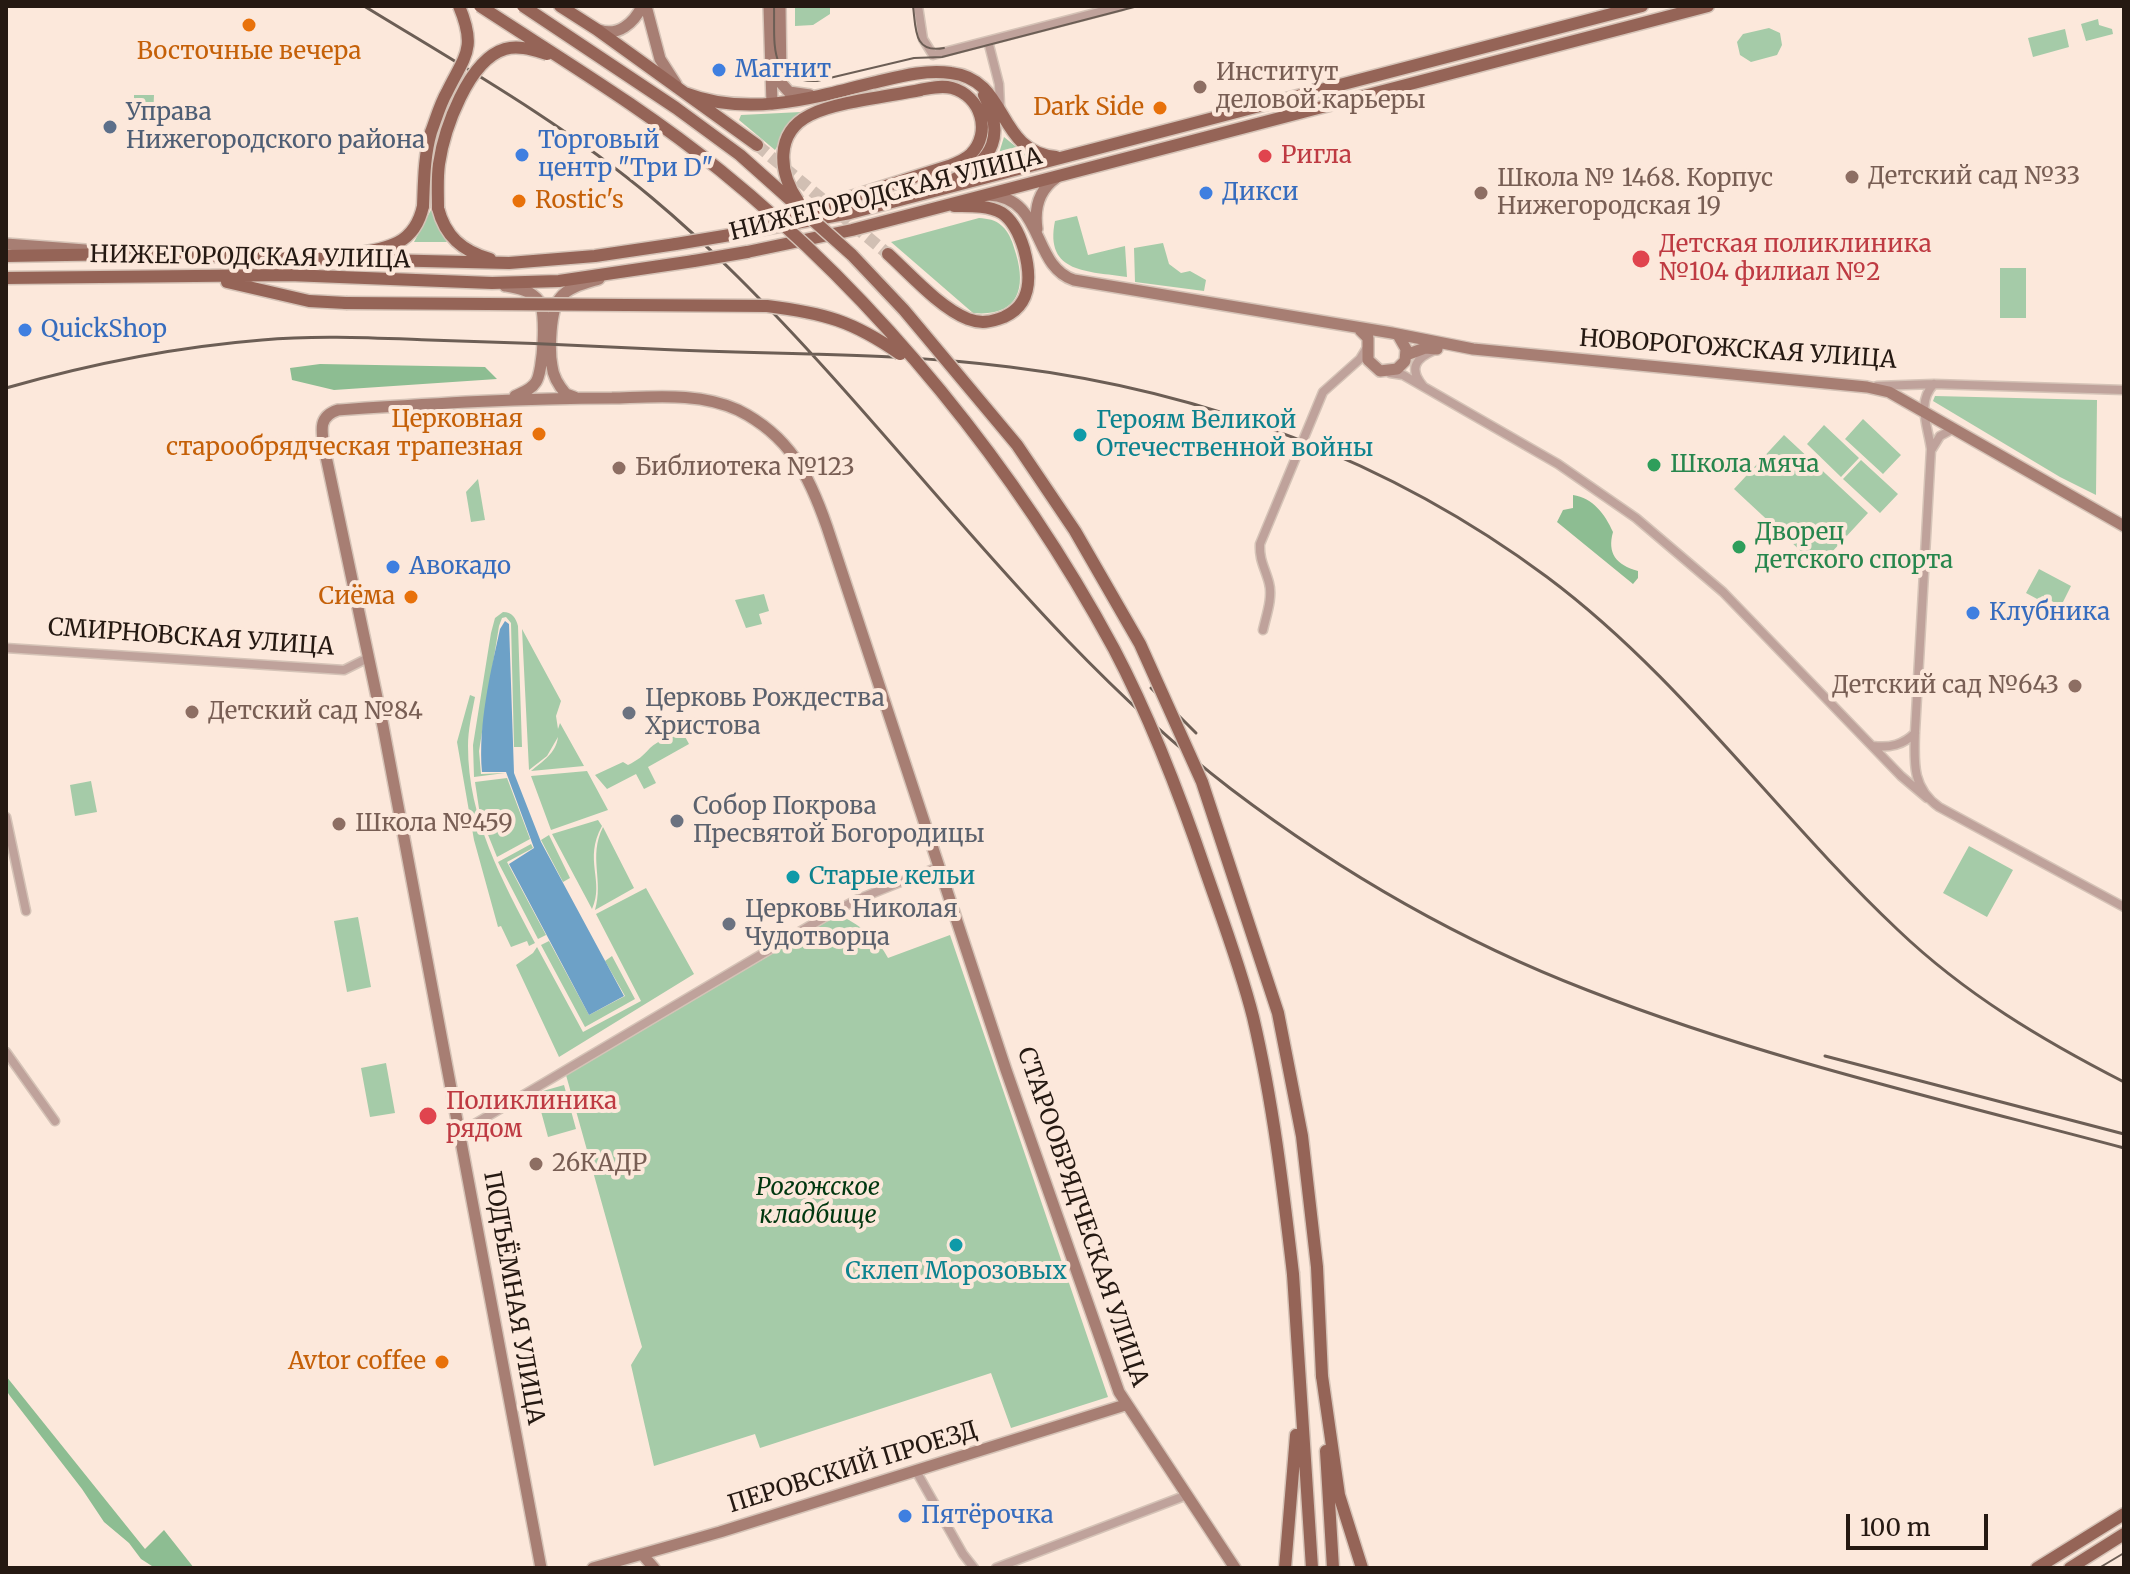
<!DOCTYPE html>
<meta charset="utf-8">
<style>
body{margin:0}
#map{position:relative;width:2130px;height:1574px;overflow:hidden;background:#fce8db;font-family:Merriweather,serif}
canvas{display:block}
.frame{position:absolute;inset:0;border:8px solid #251912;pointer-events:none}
.scale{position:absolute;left:1846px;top:1514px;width:142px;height:36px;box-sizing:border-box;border:4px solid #251912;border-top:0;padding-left:10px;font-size:24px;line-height:28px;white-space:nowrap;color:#251912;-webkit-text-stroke:6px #fce8db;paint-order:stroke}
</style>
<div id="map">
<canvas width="2130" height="1574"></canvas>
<div class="frame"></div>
<div class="scale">100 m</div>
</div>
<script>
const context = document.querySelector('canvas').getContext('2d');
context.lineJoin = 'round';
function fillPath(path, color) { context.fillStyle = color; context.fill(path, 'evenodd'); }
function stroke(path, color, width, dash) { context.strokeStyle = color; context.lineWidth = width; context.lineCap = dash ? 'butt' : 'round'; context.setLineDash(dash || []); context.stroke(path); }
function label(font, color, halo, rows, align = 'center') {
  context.font = font + ' Merriweather,serif'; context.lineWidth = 8; context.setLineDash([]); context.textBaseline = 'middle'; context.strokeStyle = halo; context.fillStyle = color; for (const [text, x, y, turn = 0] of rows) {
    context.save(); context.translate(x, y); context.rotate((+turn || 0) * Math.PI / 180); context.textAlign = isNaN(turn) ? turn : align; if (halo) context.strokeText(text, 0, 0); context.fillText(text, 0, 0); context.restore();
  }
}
fillPath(new Path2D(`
 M795 6H830V14L813 25 795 26Z
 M2098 19 2099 25 2112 29 2113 34 2086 41 2081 24Z
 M1769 28 1780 33 1782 45 1777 55 1751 62 1740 55 1737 42 1743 34Z
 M2065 29 2069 47 2033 57 2028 38Z
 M134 95H154L153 119 134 118Z
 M801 112 806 117 790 127 775 150 739 120 741 115Z
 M1004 137 1025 154V156L996 163Z
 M432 208 440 231 447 242H414Z
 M1077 216 1088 255 1125 246 1127 277C1089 271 1044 274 1055 221Z
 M979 218C988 219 995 219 1002 226 1010 233 1013 244 1016 254 1027 291 1016 317 973 313L891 242Z
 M1163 243 1169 264 1181 273 1190 271 1206 280 1204 291 1135 282 1134 248Z
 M2000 268H2026V318H2000Z
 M1935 396 2097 400 2096 495 2060 477 1933 401Z
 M1863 419 1901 455 1883 474 1845 439Z
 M1824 425 1859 458 1841 477 1807 444Z
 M1784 435 1868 513 1818 567 1734 489Z
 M1861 460 1898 494 1880 513 1843 479Z
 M478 479 485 520 471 522 466 492Z
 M2039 569 2071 586 2061 606 2042 596 2039 600 2026 593Z
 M764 594 769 611 759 614 762 624 746 628 735 600Z
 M503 612C512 612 516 618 518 626L522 747H514L511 623 506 617 502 618 499 626 479 751 481 774 505 773 474 777 473 745 491 633 495 618Z
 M522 629 561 701 556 716 558 729 560 723 584 766 531 771C543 761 556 753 558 737L547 756 529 770Z
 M470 695 475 697C472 713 468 730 468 746 468 819 502 880 535 943L529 946 527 941 511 947 501 926 498 927 474 840 457 742Z
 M682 731 689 744 648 767 656 783 644 789 636 774 607 789 595 775 623 762 628 765C638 760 643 756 650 748 658 740 673 736 682 731Z
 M587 771 608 810 551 830 531 776Z
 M507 778 530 839 497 857 480 815 475 782Z
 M91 781 97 812 75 816 70 785Z
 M598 820 602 826C583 860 605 881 592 909L552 834Z
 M603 827 634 888 595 910C604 880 588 857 603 827Z
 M549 835 570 878 563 882 541 840Z
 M531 844 533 848 507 862 546 935 538 939 498 862Z
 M1969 846 2013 870 1987 917 1943 893Z
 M646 888 694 974 559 1057 516 965 533 953 537 947 583 1032 641 1001 596 914Z
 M838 915C857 922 879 940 888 958L950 935 1108 1397 1011 1428 991 1373 760 1448 755 1434 654 1466 631 1365 642 1347 566 1075Z
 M358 917 371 987 347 992 334 921Z
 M549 941 589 1015 625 996 605 961 612 956 635 999 585 1027 541 945Z
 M386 1063 395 1113 370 1117 361 1068Z
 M564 1085 576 1129 548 1137 536 1093Z`), '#a5cba8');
fillPath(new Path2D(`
 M320 364 485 367 497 379 334 390 292 380 290 368Z
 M1573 495C1593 498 1605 514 1613 532 1607 553 1616 565 1638 571V578L1633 584 1557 522 1563 510 1573 508Z
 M6 1376 145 1549 164 1530 194 1568H155L141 1559 129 1543 104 1522 82 1489 10 1396 6 1390Z`), '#8dbd92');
fillPath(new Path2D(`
 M505 621 509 624 514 773 541 842 624 996 589 1015 509 864 534 848 506 772H482C478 725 490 675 500 629Z`), '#6da1c7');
stroke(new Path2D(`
 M757 145 888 254`), '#d1bfb3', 12, [12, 6]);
const street = new Path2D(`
 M918 6 923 39 933 55 1122 6
 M988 41 999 84 1000 106
 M1390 373 1403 375 1558 464 1636 518 1723 592 1901 776 1927 798
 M1934 384C1916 402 1928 426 1931 449L1915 732C1914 763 1912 788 1939 807L2124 907
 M1423 386C1408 368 1416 358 1435 350
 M1877 386 1934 384 2124 390
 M1932 449 1940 436 1953 429
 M1263 630C1266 616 1273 598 1269 583 1265 568 1259 560 1260 544L1323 392 1360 359 1366 349
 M6 648 344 670 368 658
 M1873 746C1890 748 1903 745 1915 733
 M6 817 26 911
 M6 1052 55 1121
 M461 1132 823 918 856 900 938 867
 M916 1471 963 1554 974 1568
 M996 1568 1187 1495`);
const secondary = new Path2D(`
 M646 6 660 59 676 84
 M769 6 772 104
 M780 6 781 83 789 92 810 95
 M599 30C618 37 634 23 642 6
 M988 195C1045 197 1031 266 1074 280L1392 333 1473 349 1867 387 1889 392 2124 526
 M1037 229C1034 208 1039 190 1056 178
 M6 244 85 250
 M505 286C517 288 531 290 539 301 547 311 543 371 536 382 531 390 523 392 515 396
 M1360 330 1368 338V360L1380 371 1397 369 1405 361 1406 349 1398 335
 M1406 355 1425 348 1437 349
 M574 397 566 394C559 386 553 377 552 366 549 351 550 310 560 298 568 287 586 283 599 279
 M642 1554 654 1568
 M541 1568 383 726 324 447C321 429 319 416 338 410 430 404 520 398 612 398 653 397 700 392 738 410 790 436 809 475 827 527L1006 1070 1119 1392 1235 1568
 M593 1568 720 1532 1125 1405`);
const primary = new Path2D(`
 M560 6 596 29 757 145
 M685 93C747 117 810 99 872 83 898 77 925 69 951 73 1010 80 995 151 1056 157
 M955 179C994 160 1005 134 984 95
 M438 208C445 236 462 251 490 259
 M769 223 949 166C957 163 965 160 971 154 992 132 981 96 952 88 941 85 931 88 920 90
 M730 235 850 213 1642 6
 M747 252 852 230 1708 6
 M353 254C388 249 415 244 423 206
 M888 254C910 274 940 308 968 319 981 324 991 322 1004 317 1033 304 1031 275 1024 249 1020 236 1014 221 1002 213 988 205 969 206 954 206
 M6 256 125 254 509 263 595 256 676 244
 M6 278 289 275 492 283 559 281 694 261
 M227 282 309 301 346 303
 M1293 1274 1312 1568
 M1322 1376 1339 1495 1362 1568
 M1326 1451 1333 1568
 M1285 1568 1296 1435
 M2037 1568 2124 1514
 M2070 1568 2124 1534`);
stroke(street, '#d5c3b7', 11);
stroke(secondary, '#d5c3b7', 14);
stroke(primary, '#d5c3b7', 15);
stroke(street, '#bfa29b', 8);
stroke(secondary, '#a77e73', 11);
stroke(primary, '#956457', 12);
stroke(new Path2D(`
 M774 6C775 43 767 83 817 81L914 58 942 57 1138 6
 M913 6C916 28 913 54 944 48
 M2099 1568 2124 1553`), '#6c5e55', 2);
stroke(new Path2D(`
 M364 6C462 66 563 123 651 197 681 222 711 250 738 277 907 445 1041 643 1231 789 1339 871 1460 941 1587 990 1761 1058 1944 1100 2124 1148
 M6 388C90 364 175 347 262 340 317 335 374 338 429 340 504 342 579 345 654 349 773 355 893 352 1010 367 1204 391 1390 460 1547 577 1681 677 1777 816 1898 930 1965 994 2042 1040 2124 1082
 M1151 688 1196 733
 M1825 1056 2124 1134`), '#6c5e55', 3);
const primaryBridge = new Path2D(`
 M480 6C561 59 646 110 721 171 880 300 1017 469 1114 649 1152 721 1181 798 1207 875 1223 921 1241 969 1253 1017 1273 1102 1283 1188 1293 1274
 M523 6 676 108 740 155 852 255 904 310 1017 445 1075 531 1140 644 1202 782 1278 1013 1302 1136 1317 1267 1322 1376
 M798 201C779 173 774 133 810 115 835 102 891 96 920 90
 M423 206C424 182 424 156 431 132 436 119 440 104 447 92 465 55 477 49 459 6
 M438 208C438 193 437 178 439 164 444 130 468 60 505 49 519 45 533 50 547 54
 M676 244 730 235
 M694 261 747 252
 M346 303 767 306C824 313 853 321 900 354`);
stroke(primaryBridge, '#d5c3b7', 15, []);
stroke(primaryBridge, '#956457', 12);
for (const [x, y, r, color] of [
 [249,25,8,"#e8710a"],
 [719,70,8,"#3f7fe0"],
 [1200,87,8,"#8d6e63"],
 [1160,108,8,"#e8710a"],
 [110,127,8,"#5c6f8a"],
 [522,155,8,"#3f7fe0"],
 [1265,156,8,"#e0444e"],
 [1852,177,8,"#8d6e63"],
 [1206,193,8,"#3f7fe0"],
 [1481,193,8,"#8d6e63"],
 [519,201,8,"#e8710a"],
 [1641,259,10,"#e0444e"],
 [25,330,8,"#3f7fe0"],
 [539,434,8,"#e8710a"],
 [1080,435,8,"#0f9aa8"],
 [1654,465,8,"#2e9e5b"],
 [619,468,8,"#8d6e63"],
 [1739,547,8,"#2e9e5b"],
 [393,567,8,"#3f7fe0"],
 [411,597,8,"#e8710a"],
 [1973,613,8,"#3f7fe0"],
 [2075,686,8,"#8d6e63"],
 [192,712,8,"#8d6e63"],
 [629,713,8,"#6b7280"],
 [677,821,8,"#6b7280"],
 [339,824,8,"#8d6e63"],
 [793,877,8,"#0f9aa8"],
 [729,924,8,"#6b7280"],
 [428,1116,10,"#e0444e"],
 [536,1164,8,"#8d6e63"],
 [956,1245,8,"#0f9aa8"],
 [442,1362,8,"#e8710a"],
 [905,1516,8,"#3f7fe0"]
]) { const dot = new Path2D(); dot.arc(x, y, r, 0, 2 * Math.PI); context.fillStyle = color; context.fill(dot); stroke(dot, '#fce8db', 3); }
label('24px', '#c56008', '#fce8db', [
 ["Восточные вечера",249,52,"center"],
 ["Dark Side",1144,108],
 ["Rostic's",535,201,"left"],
 ["Церковная",523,420],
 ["старообрядческая трапезная",523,448],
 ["Сиёма",395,597],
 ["Avtor coffee",426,1362]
], 'right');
label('24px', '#366cbe', '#fce8db', [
 ["Магнит",735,70],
 ["Торговый",538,141],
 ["центр \"Три D\"",538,169],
 ["Дикси",1222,193],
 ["QuickShop",41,330],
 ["Авокадо",409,567],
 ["Клубника",1989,613],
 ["Пятёрочка",921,1516]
], 'left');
label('24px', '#785e54', '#fce8db', [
 ["Институт",1216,73],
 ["деловой карьеры",1216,101],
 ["Детский сад №33",1868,177],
 ["Школа № 1468. Корпус",1497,179],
 ["Нижегородская 19",1497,207],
 ["Библиотека №123",635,468],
 ["Детский сад №643",2059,686,"right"],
 ["Детский сад №84",208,712],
 ["Школа №459",355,824],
 ["26КАДР",552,1164]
], 'left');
label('24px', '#4e5e75', '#fce8db', [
 ["Управа",126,113],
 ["Нижегородского района",126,141]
], 'left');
label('24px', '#be3a42', '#fce8db', [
 ["Ригла",1281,156],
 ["Детская поликлиника",1659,245],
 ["№104 филиал №2",1659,273],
 ["Поликлиника",446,1102],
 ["рядом",446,1130]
], 'left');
label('24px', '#251912', '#fce8db', [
 ["НИЖЕГОРОДСКАЯ УЛИЦА",886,195,-14],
 ["НИЖЕГОРОДСКАЯ УЛИЦА",250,258,1],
 ["НОВОРОГОЖСКАЯ УЛИЦА",1738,350,4],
 ["СМИРНОВСКАЯ УЛИЦА",191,638,4],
 ["СТАРООБРЯДЧЕСКАЯ УЛИЦА",1082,1217,71],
 ["ПОДЪЁМНАЯ УЛИЦА",513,1298,80],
 ["ПЕРОВСКИЙ ПРОЕЗД",853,1468,-17]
]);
label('24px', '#0d838f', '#fce8db', [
 ["Героям Великой",1096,421],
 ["Отечественной войны",1096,449],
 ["Старые кельи",809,877],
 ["Склеп Морозовых",956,1272,"center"]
], 'left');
label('24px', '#27864d', '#fce8db', [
 ["Школа мяча",1670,465],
 ["Дворец",1755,533],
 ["детского спорта",1755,561]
], 'left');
label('24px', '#5b616d', '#fce8db', [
 ["Церковь Рождества",645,699],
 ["Христова",645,727],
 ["Собор Покрова",693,807],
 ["Пресвятой Богородицы",693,835],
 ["Церковь Николая",745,910],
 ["Чудотворца",745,938]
], 'left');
label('italic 24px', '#00370f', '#fce8db', [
 ["Рогожское",818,1188],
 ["кладбище",818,1216]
]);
</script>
